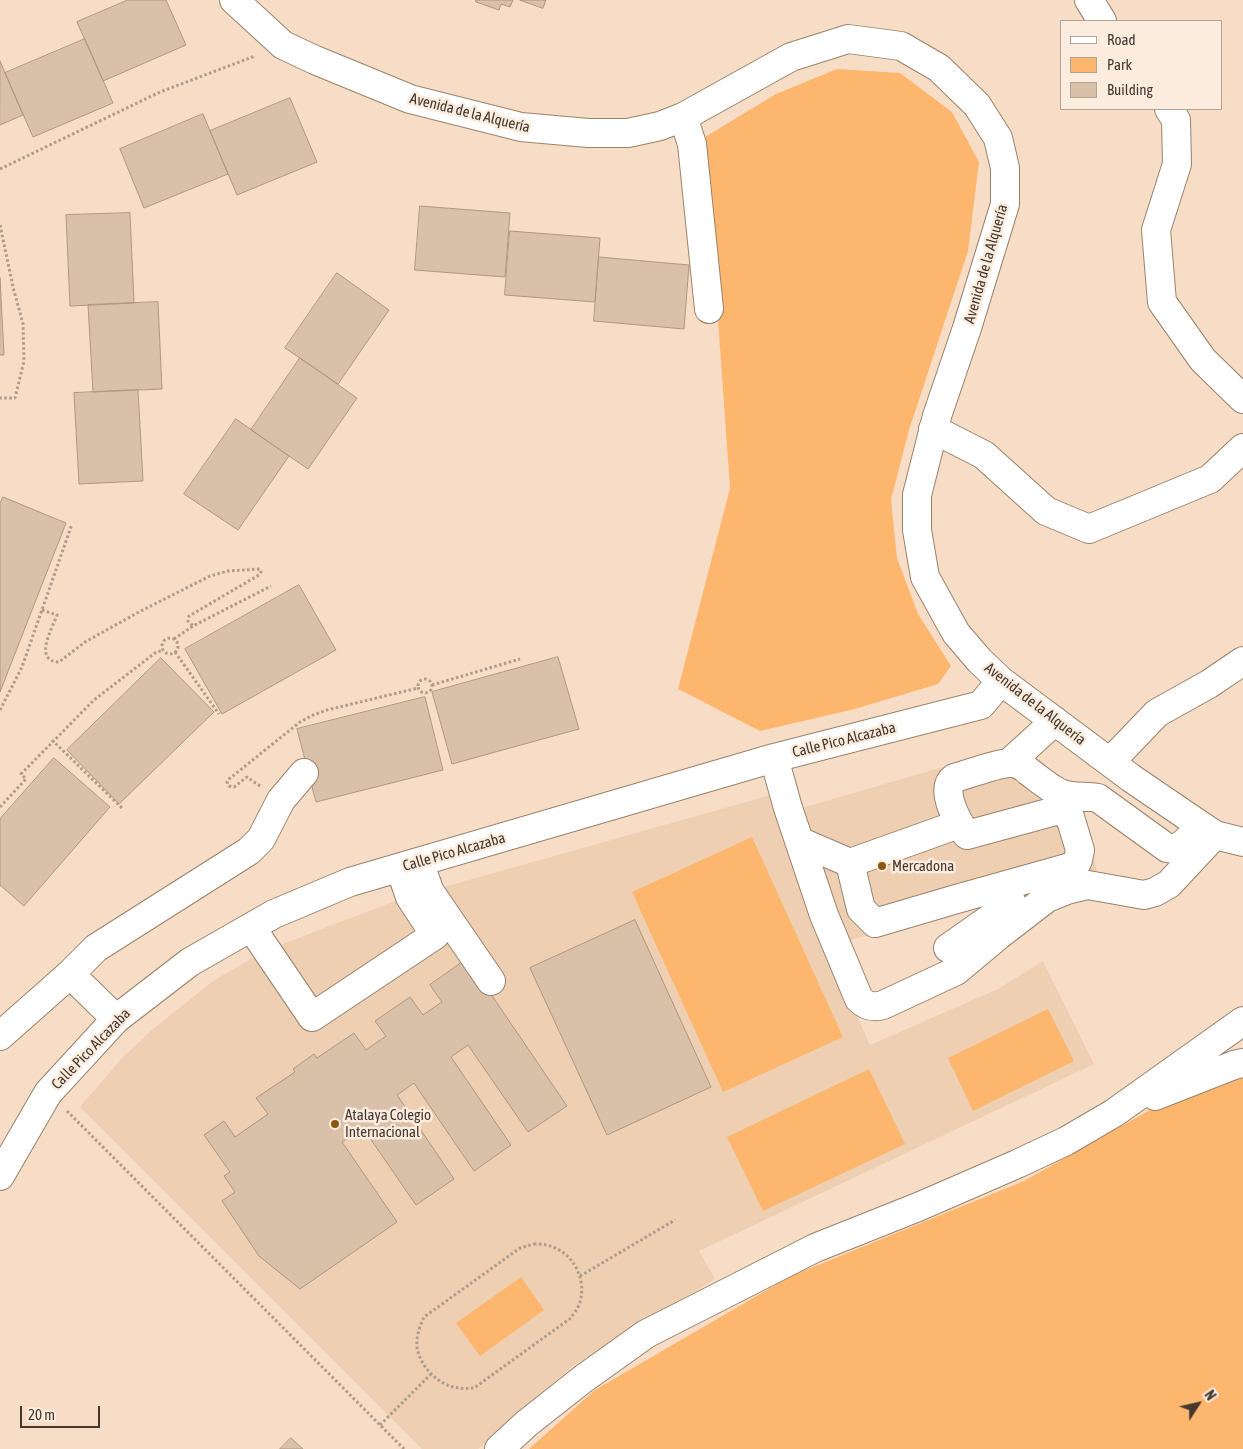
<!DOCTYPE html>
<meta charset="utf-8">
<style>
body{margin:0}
#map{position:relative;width:1243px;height:1449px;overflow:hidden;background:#f7ddc5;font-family:"Asap Condensed",sans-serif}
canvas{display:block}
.legend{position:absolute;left:1060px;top:20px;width:162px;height:90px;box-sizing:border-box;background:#fcecde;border:1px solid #b2a498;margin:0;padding:6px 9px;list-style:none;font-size:15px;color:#42382f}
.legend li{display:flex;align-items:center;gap:10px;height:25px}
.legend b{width:25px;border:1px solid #b2a498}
.north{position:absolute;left:1173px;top:1379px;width:50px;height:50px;-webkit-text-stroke:4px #fcecde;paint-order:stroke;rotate:55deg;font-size:14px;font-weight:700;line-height:20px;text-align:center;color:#42382f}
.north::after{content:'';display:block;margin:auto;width:18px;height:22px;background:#42382f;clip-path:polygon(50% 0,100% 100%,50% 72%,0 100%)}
.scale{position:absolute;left:20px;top:1406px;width:80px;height:22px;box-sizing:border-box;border:2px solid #42382f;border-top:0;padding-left:6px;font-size:15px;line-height:18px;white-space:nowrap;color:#42382f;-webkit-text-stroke:4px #fcecde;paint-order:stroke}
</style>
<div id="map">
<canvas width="1243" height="1449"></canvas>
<ul class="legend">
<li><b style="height:6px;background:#fff"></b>Road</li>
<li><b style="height:14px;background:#fdb66e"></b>Park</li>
<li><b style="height:14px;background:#d9c0a8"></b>Building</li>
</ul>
<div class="north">N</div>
<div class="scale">20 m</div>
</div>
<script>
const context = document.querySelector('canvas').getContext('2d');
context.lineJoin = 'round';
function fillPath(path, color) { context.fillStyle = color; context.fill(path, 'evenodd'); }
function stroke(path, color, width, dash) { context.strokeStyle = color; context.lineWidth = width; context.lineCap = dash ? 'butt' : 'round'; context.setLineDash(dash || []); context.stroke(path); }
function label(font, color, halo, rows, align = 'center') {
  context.font = font + ' "Asap Condensed",sans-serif'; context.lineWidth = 5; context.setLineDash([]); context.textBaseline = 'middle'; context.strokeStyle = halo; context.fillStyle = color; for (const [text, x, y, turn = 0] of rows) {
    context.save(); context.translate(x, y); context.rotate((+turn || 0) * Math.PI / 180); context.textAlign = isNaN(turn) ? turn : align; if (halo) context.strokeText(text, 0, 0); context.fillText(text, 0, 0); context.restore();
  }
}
fillPath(new Path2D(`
 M1019 745 1074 786 1097 871 844 942 802 808Z
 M771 795 821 936 870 1045 998 989 1043 961 1094 1064 699 1251 715 1279 573 1366 478 1449H422L80 1107 122 1058 152 1030 213 981 267 950 398 900Z`), '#eecfb2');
fillPath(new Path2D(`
 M837 69 900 73 952 112 979 162 968 251 909 430 891 500 897 558 918 614 951 666 938 684 855 709 760 731 678 689 730 488 705 137 776 94Z
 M752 837 843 1037 723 1092 632 892Z
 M1048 1009 1074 1061 973 1111 948 1058Z
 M869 1069 905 1144 763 1211 727 1137Z
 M1243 1075V1449H529L595 1390 791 1276 1024 1181 1173 1097Z
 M521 1277 544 1310 480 1356 456 1323Z`), '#fdb66e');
const building = new Path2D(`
 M128 0H166L186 45 103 81 77 22Z
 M476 0H513L510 7 501 4 499 10 476 2Z
 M520 0H546L543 8Z
 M85 39 113 103 33 137 5 73Z
 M0 61 23 115 0 125Z
 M290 98 317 162 237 195 210 131Z
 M203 114 228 174 144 208 120 149Z
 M420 206 510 213 505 277 415 270Z
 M130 213 134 303 70 306 66 215Z
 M510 231 600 238 595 302 505 295Z
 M599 257 689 265 684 329 594 321Z
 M337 273 389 310 338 384 285 348Z
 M0 278 4 355H0Z
 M158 302 162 389 93 392 88 305Z
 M300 358 357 398 308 469 251 430Z
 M138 390 143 481 79 484 74 393Z
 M236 419 289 456 238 530 184 494Z
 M3 497 66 523 0 692V504Z
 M299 585 336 650 222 714 185 649Z
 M558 657 579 729 452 764 432 692Z
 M161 658 214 712 119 804 67 750Z
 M425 697 443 770 316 802 297 729Z
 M54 758 110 807 24 906 0 885V819Z
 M635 920 711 1087 607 1135 530 968Z
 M467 959 567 1106 528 1132 468 1045 451 1057 511 1145 474 1171 414 1083 397 1095 454 1179 416 1205 363 1128 342 1142 397 1222 300 1289 259 1256 222 1201 235 1192 224 1176 230 1172 204 1135 224 1121 235 1137 268 1114 256 1098 295 1072 293 1069 314 1054 317 1058 354 1033 366 1050 386 1036 375 1021 410 997 423 1015 442 1002 430 985Z
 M291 1438 303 1449H280Z`);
fillPath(building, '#d9c0a8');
stroke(building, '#af9780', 1);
const minor = new Path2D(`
 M234 0 283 45 315 60 410 99 521 127 588 133H628L660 126 683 117 791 57 848 39 901 46 939 68 977 105 998 138 1005 168V204L967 328 937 416 917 495V530L925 577 956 633 979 660 1001 681 1131 778 1200 825 1215 835 1243 842
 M1089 0 1102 21
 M1169 109 1176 120 1177 164 1156 230 1162 302 1203 360 1243 399
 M683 117 692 144 709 309
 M933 429 984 455 1046 511 1089 529 1210 479 1243 448
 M774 758 788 808 824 915 859 999C866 1006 873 1008 883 1005L956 971 999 935 1047 898 1067 890 1088 885 1144 895 1155 892 1169 884 1211 839
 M1010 762 1055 721
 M1110 762 1157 713 1209 684 1243 661
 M799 841 850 863 861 909 875 923 953 900 1067 868 1076 864 1078 860 1080 850 1070 817 1059 810 967 835C958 823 939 789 954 778 965 775 1002 762 1011 763 1017 763 1024 767 1028 771 1039 779 1047 787 1060 793 1074 799 1085 795 1098 798L1167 848C1182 852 1191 835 1200 825
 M419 862 430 892 491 981
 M850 863 959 824
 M251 927 312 1017 435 935 410 897 400 868
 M948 948 1012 903
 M70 974 96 948 249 851 261 839 281 800 304 773
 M0 1036 70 974 116 1019
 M0 1176 48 1093 116 1019 190 962 274 914 350 882 774 758 981 705 1001 681`);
const major = new Path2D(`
 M1155 1096 1234 1065 1243 1063
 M499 1449 526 1424 583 1379 646 1334 815 1248 918 1207 1017 1164 1066 1141 1114 1113 1243 1021`);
stroke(minor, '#99826c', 30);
stroke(major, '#99826c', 30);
stroke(new Path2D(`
 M0 169 160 92 255 56
 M0 225 13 287 23 324 24 361 15 398H0
 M42 610 57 615C52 629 33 661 59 662L85 642 137 613 210 576 228 571 260 569 261 572 259 575 189 616 188 621 193 626
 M162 646a8 8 0 1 1 16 0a8 8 0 1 1-16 0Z
 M174 639 193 626 271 586
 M175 652 219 714
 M418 686a7 7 0 1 1 14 0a7 7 0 1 1-14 0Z
 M432 685 520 659
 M0 710 22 667 72 524
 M52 740 122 808
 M260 786 247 777 234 787 229 786 227 782 229 779 300 722 313 715 327 710 418 688
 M0 807 26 779 21 774 94 700 155 653 163 650
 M67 1111 404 1449
 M534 1244C539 1244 545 1244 550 1246 574 1253 588 1281 579 1305 577 1310 573 1314 571 1318L474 1388C469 1388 464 1389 459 1388 439 1386 420 1367 417 1347 416 1336 420 1326 424 1317L520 1248Z
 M580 1276 675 1220
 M380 1425 431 1374`), '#af9b89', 3, [2.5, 2.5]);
stroke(minor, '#fff', 28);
stroke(major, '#fff', 28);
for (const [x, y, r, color] of [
 [882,866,5,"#8e560e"],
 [335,1124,5,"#8e560e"]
]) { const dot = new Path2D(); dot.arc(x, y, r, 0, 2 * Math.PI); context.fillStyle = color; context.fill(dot); stroke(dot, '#fcecde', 2); }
label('15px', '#42382f', '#fcecde', [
 ["Avenida de la Alquería",470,113,14],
 ["Avenida de la Alquería",986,264,-74],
 ["Avenida de la Alquería",1035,704,38],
 ["Calle Pico Alcazaba",844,740,-14],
 ["Calle Pico Alcazaba",454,852,-16],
 ["Calle Pico Alcazaba",91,1049,-46]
]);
label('15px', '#42382f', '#fcecde', [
 ["Mercadona",892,866],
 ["Atalaya Colegio",345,1115],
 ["Internacional",345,1132]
], 'left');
</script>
